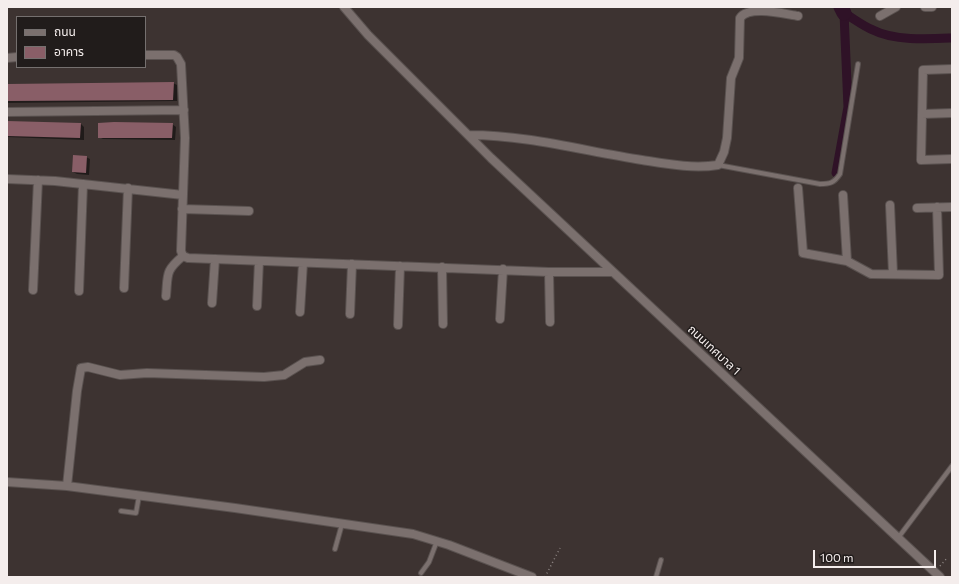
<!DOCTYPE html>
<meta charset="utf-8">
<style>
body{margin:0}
#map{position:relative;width:959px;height:584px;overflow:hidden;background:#3d3331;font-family:Commissioner,"Noto Sans Thai",sans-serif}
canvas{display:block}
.frame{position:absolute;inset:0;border:8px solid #f4edec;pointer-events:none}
.legend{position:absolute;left:16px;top:16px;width:130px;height:52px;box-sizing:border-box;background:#211c1b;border:1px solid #75706f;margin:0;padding:5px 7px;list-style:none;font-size:12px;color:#f4edec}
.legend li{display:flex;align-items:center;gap:8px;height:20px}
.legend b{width:20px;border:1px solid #75706f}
.scale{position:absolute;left:813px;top:550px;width:123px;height:18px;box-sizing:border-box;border:2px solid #f4edec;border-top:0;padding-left:5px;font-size:12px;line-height:14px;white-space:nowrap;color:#f4edec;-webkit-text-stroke:3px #211c1b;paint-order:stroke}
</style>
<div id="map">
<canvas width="959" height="584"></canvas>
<div class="frame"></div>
<ul class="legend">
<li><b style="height:5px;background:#7b706e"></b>ถนน</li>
<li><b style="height:11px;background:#895e67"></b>อาคาร</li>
</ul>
<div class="scale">100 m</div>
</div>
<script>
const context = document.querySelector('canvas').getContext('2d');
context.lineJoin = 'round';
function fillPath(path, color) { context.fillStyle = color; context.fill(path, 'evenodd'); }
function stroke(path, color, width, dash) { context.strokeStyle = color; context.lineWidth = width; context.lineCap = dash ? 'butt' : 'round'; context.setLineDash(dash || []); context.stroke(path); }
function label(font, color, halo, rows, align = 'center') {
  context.font = font + ' Commissioner,"Noto Sans Thai",sans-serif'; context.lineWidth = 3; context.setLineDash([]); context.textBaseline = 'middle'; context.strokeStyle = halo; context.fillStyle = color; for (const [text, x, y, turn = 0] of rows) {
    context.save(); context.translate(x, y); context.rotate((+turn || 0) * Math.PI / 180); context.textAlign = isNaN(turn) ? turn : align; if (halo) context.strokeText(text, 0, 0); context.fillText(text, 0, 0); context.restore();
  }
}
fillPath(new Path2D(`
 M173 83 177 85V101L7 103V85Z
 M7 122 81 124 84 127V140L7 137Z
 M172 124 176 127 175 140 103 139 99 137Z
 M86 157 90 159 89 175 77 174 73 172Z`), '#0007');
stroke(new Path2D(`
 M844 13C853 18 863 26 873 30 894 41 929 39 952 38
 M836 173 848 107 844 13`), '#2f1227', 9);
stroke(new Path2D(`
 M841 7 844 13`), '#2f1227', 15);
fillPath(new Path2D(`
 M174 82 173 100 7 101V84Z
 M7 121 81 123 80 138 7 136Z
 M114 122 173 123 172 138H98V123Z
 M73 155 87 156 86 173 72 172Z`), '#895e67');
const service = new Path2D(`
 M718 165 820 184C830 184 834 183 840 174L858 64
 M121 511 136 513 139 496
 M898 538 952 466
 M335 549 342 524
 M421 573 429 562 437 541
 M656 577 661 560`);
const minor = new Path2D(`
 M344 7 368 35 491 158 940 577
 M925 7H932
 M880 16 896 7
 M145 55H174L177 57 181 64 185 138 181 251 183 256 188 258 549 272H613
 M7 58 17 57
 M952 69 923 70 921 160 952 159
 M7 112 184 110
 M922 114 952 113
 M469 135C527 135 584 151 642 160 667 164 693 169 718 165L724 152 727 138 731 78 739 58 740 18C749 5 784 14 798 16
 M7 179 55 181 183 195
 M798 188 803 253 847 261 871 274 939 275 937 207
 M843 195 847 261
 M890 205 893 274
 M917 208 952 207
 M182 209 249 211
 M442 267 443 324
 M549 272 550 322
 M124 288 128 188
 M33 290 38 180
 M79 291 83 184
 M166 296C168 274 165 271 183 256
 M212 303 215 259
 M257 306 259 261
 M300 312 303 263
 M350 314 352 264
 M500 319 503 269
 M398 325 400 266
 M7 482 67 486 235 508 413 534 449 545 532 577
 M67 486 77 391 81 368 88 367 120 375 147 373 264 377 284 375 305 362 320 360`);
stroke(service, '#5a5250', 6);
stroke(minor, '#5a5250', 10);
stroke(new Path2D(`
 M940 566 948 557
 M545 577 560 548`), '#8f8785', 1.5, [1, 3]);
stroke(service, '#7b706e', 4);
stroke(minor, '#7b706e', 8);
label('12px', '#f4edec', '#211c1b', [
 ["ถนนเทศบาล 1",714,350,43]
]);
</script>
